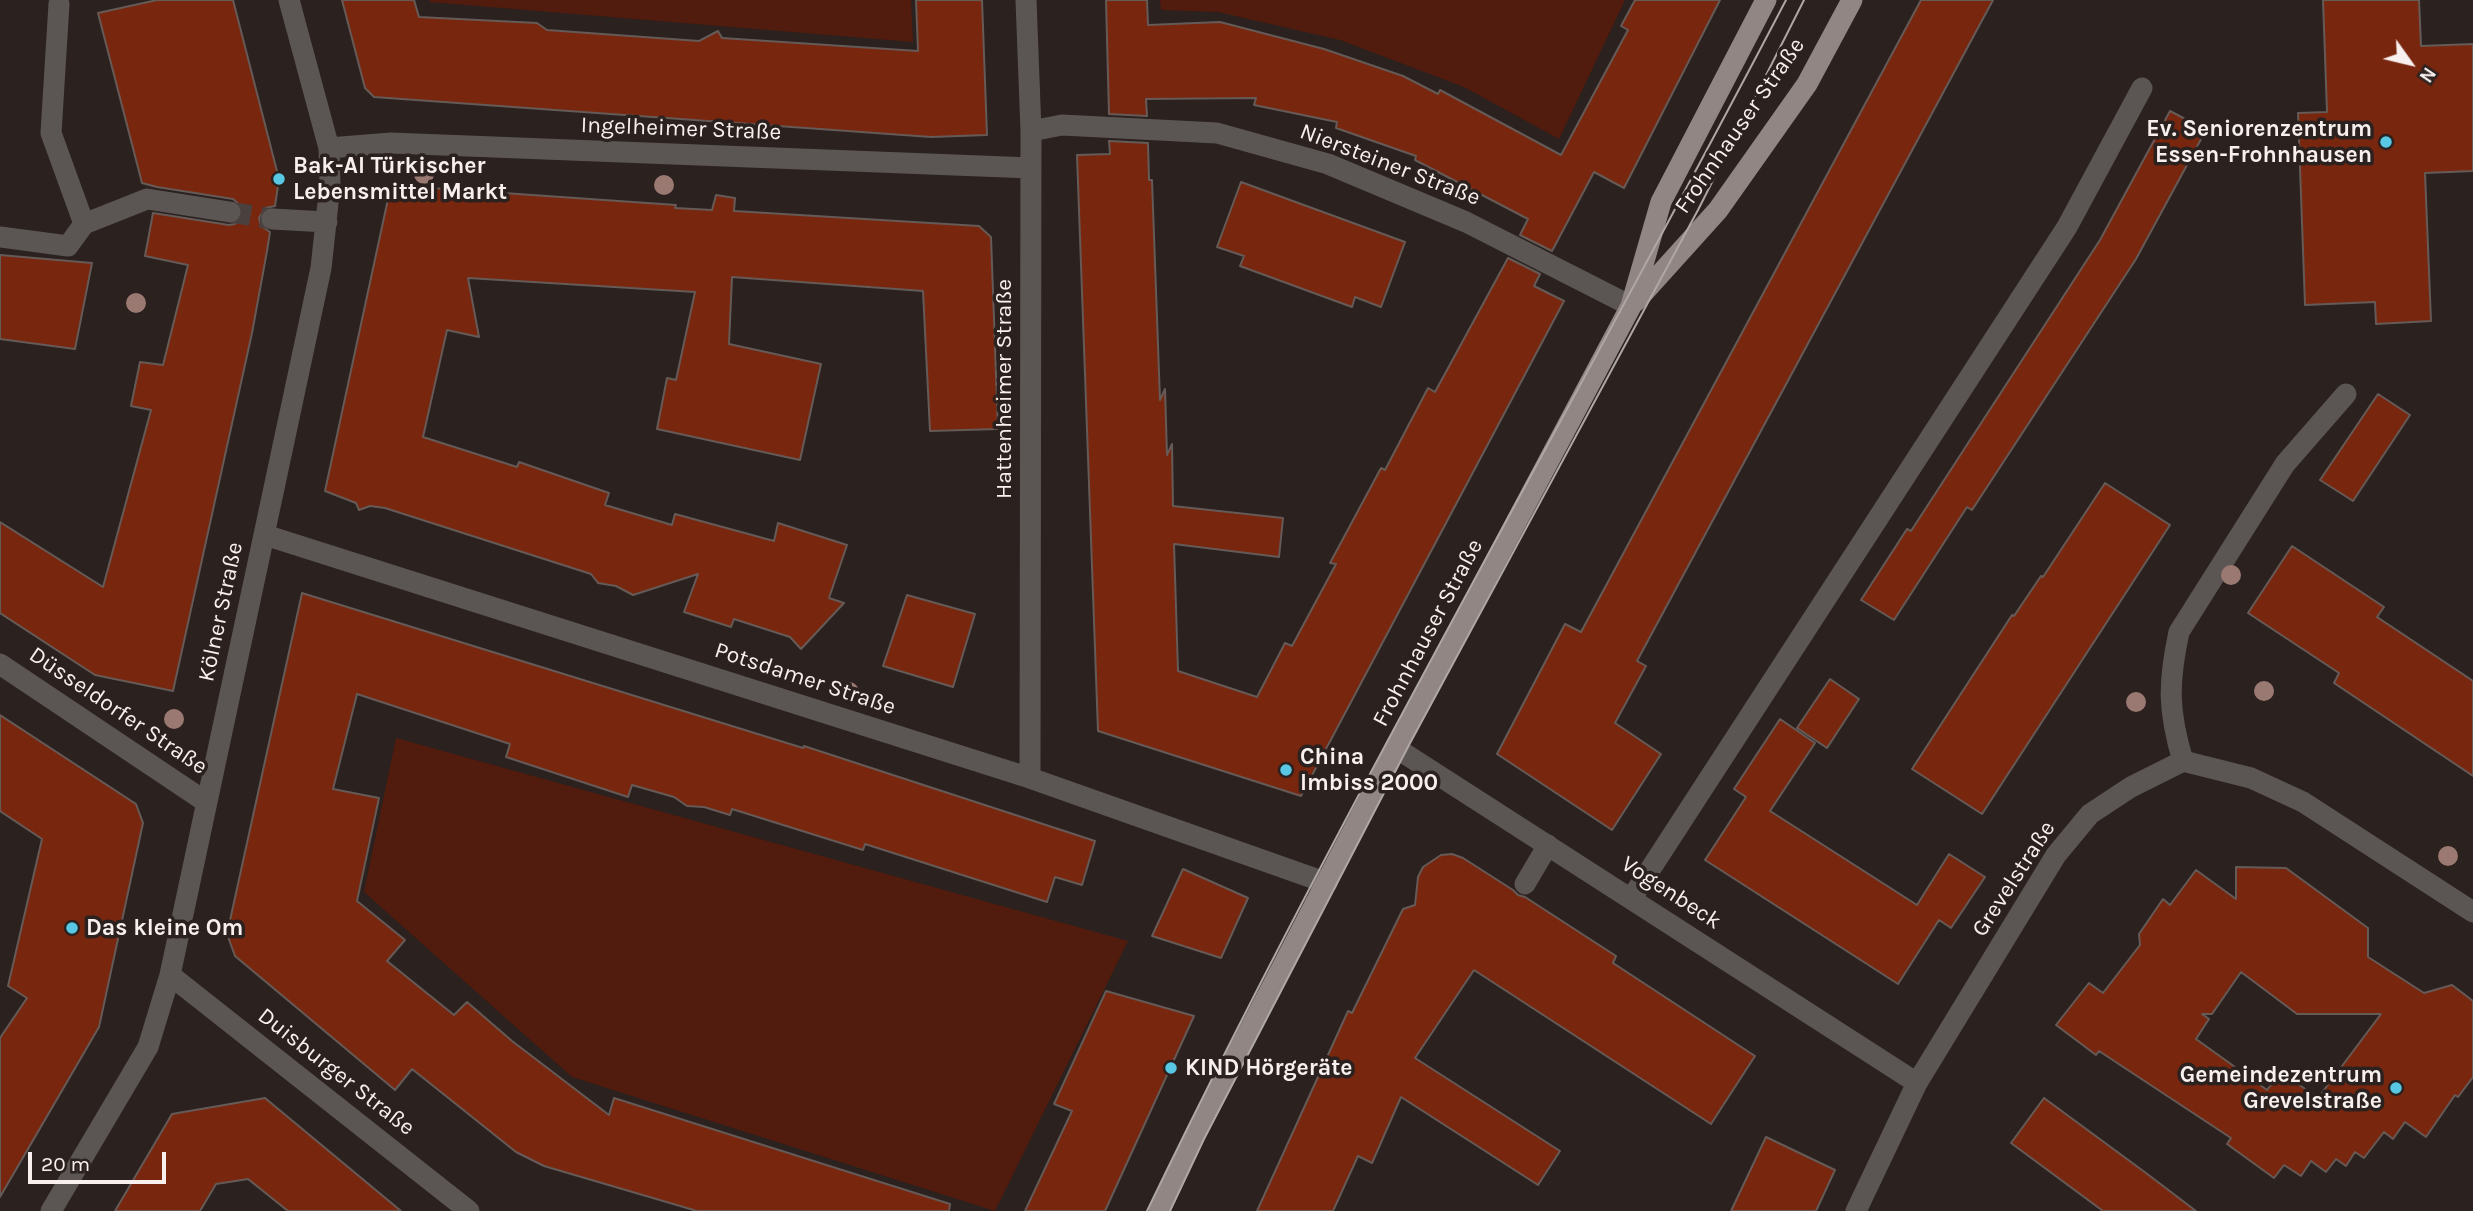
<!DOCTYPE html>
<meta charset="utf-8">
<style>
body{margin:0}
#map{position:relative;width:2473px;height:1211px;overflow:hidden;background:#2b211f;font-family:Karla,sans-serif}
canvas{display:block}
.north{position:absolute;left:2375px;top:28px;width:70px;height:70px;-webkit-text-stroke:5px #2b211f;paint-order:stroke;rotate:124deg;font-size:19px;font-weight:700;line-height:28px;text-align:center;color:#f7f0ee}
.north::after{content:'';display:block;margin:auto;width:24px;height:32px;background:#f7f0ee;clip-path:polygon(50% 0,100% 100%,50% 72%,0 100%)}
.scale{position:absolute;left:28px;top:1152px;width:138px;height:32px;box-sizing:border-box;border:4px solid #f7f0ee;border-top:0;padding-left:9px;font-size:21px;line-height:24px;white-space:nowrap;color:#f7f0ee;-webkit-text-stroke:5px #2b211f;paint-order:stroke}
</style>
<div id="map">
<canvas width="2473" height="1211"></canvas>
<div class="north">N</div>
<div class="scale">20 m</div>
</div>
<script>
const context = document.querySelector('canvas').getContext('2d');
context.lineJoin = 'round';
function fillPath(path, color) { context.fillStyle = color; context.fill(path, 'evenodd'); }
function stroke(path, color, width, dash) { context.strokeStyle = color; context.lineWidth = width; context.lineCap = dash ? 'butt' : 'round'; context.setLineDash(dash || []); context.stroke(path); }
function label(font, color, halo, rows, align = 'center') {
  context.font = font + ' Karla,sans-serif'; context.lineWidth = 7; context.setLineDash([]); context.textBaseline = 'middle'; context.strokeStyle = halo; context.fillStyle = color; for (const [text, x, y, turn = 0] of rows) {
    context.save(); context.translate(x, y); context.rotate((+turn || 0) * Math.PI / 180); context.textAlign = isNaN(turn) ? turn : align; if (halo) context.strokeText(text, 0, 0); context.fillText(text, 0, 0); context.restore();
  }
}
fillPath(new Path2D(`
 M430 0H911L913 42 430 2Z
 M1160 0H1625L1559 139 1464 87 1340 40 1218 12 1161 10Z
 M396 738 1128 941 995 1211 572 1077 364 892Z`), '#511b0d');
const building = new Path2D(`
 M157 0H233L279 179 275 206 265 208 259 218 261 226 270 232 267 251 252 333 173 691 95 675 0 613V522L103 587 151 410 131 406 140 362 163 365 188 265 145 256 153 213 229 225 235 224 243 215 242 207 233 199 157 187 142 183 98 13Z
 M342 0H414L419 17 537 23 547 30 699 41 718 31 722 38 918 51 916 0H982L987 135 931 137 374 97 365 88Z
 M1106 0H1147L1148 25 1220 22 1324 49 1403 76 1438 94 1440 90 1561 155 1628 30 1621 26 1635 0H1720L1624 188 1594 172 1552 251 1520 235 1528 219 1415 160 1416 156 1336 128 1337 122 1254 105 1256 98 1146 99 1147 116 1109 114Z
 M1921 0H1993L1637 661 1646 666 1615 723 1661 754 1612 830 1497 754 1565 624 1581 632Z
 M2323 0H2419L2421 46 2473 44V171L2425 173 2431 321 2376 324 2375 302 2305 305 2298 113 2327 112Z
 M2170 111 2206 130 2136 259 1972 510 1967 507 1894 620 1861 600 1907 529 1911 531 2100 240Z
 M1109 141 1148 143 1149 180H1152L1160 400 1165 389 1167 455 1172 444 1173 506 1283 518 1279 557 1174 544 1178 671 1257 697 1285 643 1292 646 1336 564 1330 563 1381 468 1385 470 1428 388 1435 392 1508 258 1540 274 1534 286 1564 301 1301 796 1098 731 1077 155 1110 154Z
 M1241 182 1405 242 1381 307 1355 297 1352 307 1240 266 1244 256 1217 247Z
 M403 186 676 205 675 208 712 210 716 195 735 198 734 211 979 226 991 237 998 429 930 431 923 291 732 277 729 344 821 364 800 460 657 429 667 378 676 380 695 292 468 278 479 337 447 330 423 437 517 467 519 462 609 493 605 505 672 525 675 514 774 541 778 523 847 545 829 598 844 603 801 649 790 637 734 619 731 627 684 612 698 574 633 595 616 586 598 583 591 574 385 508 370 506 359 510 356 503 325 491 388 199Z
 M0 255 92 263 75 349 0 339Z
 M2378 394 2410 415 2353 501 2320 480Z
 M2105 483 2170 525 1982 814 1912 769 2012 615 2014 616 2041 576 2043 577Z
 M2292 546 2384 607 2377 617 2473 681V776L2334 683 2339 673 2248 613Z
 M302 593 803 748 804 746 1095 841 1082 885 1055 877 1047 902 865 844 863 850 732 809 730 815 704 807 687 806 674 797 632 785 628 797 506 757 510 744 357 694 333 789 379 798 357 901 405 940 387 961 454 1015 467 1002 512 1041 609 1115 614 1098 950 1204 949 1211H697L544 1166 516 1152 412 1069 395 1090 235 956 227 934Z
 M907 595 975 614 953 687 883 666Z
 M1830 679 1859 699 1827 748 1797 728Z
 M0 715 136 804 143 823 99 1027 0 1197V1038L27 998 8 986 42 839 0 811Z
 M1780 719 1815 743 1770 811 1917 905 1949 854 1985 877 1951 928 1939 920 1898 984 1705 860 1746 797 1734 789Z
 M1452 854 1463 858 1513 890 1518 895 1525 897 1616 956 1613 963 1755 1056 1711 1124 1474 970 1415 1058 1560 1151 1538 1185 1401 1097 1372 1163 1358 1156 1333 1211H1257L1348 1011 1352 1013 1403 909 1415 905 1418 877 1423 867 1441 855Z
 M2236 867 2286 868 2368 928V957L2424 993 2452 985 2473 1001V1077L2458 1097 2455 1095 2426 1137 2405 1122 2393 1139 2384 1132 2364 1158 2355 1152 2346 1166 2336 1159 2326 1172 2311 1161 2301 1176 2284 1165 2274 1178 2227 1144 2231 1138 2099 1051 2096 1055 2056 1025 2089 983 2103 993 2140 945 2139 934 2163 899 2170 905 2196 870 2236 899ZM2241 972 2297 1014H2381L2318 1098 2281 1072 2267 1090 2196 1039 2209 1019 2202 1014H2212Z
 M1183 869 1248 898 1221 958 1152 936Z
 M1106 991 1194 1016 1105 1211H1025L1072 1111 1054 1104Z
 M265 1098 401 1211H288L248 1179 216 1184 200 1211H115L172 1114Z
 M2044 1098 2146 1173 2196 1211H2103L2011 1143Z
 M1766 1137 1835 1170 1816 1211H1731Z`);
fillPath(building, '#79260f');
stroke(building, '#655a56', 2);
stroke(new Path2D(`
 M230 212 272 219`), '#4a403e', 21, [21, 10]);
stroke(new Path2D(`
 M1026 0 1031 131 1030 778
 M59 4 51 133 84 224
 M1031 131 1062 125 1217 133 1328 164 1466 222 1631 306
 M329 148 391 143 1031 168
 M272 219 327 222
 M0 237 68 246 84 224 147 199 230 212
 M265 535 1030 778 1327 883
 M0 664 206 802
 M1396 748 1917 1083
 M2183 761C2168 711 2168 683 2179 632L2285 464 2346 394
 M1525 884 1548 845
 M1631 899 2067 227 2142 88
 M170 975 469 1211
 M51 1211 148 1047 170 975 321 268 330 185 329 148 289 0
 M1856 1211 1917 1083 2056 855 2090 814 2131 787 2183 761 2251 778 2303 802 2473 912`), '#5b5654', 21);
stroke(new Path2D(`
 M1635 302 1718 210 1807 84 1852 0
 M1159 1211 1195 1135 1396 748 1631 306 1661 202 1766 0`), '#918684', 21);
stroke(new Path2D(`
 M1147 1211C1345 800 1575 405 1786 0
 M1170 1211 1204 1139 1409 745 1698 210 1804 0`), '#afa7a5', 2);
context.fillStyle = '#997971';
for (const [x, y] of [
 [424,174],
 [664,185],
 [136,303],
 [2231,575],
 [2264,691],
 [849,692],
 [2136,702],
 [174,719],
 [2448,856]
]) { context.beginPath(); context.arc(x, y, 10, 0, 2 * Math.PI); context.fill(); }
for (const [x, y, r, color] of [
 [2386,142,7,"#58c8e4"],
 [279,179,7,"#58c8e4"],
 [1286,770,7,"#58c8e4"],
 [72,928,7,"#58c8e4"],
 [1171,1068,7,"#58c8e4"],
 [2396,1088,7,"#58c8e4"]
]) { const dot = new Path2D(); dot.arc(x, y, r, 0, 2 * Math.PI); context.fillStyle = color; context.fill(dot); stroke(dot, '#2b211f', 2.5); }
label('23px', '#f7f0ee', '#2b211f', [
 ["Frohnhauser Straße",1740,126,-55],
 ["Ingelheimer Straße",681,129,2],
 ["Niersteiner Straße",1390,165,21],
 ["Hattenheimer Straße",1004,389,-90],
 ["Kölner Straße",221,612,-78],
 ["Frohnhauser Straße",1428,633,-62],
 ["Potsdamer Straße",805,679,18],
 ["Düsseldorfer Straße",118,711,34],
 ["Grevelstraße",2014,879,-57],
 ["Vogenbeck",1671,893,33],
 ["Duisburger Straße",336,1072,38]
]);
label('bold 23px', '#f7f0ee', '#2b211f', [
 ["Ev. Seniorenzentrum",2372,129,"right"],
 ["Essen-Frohnhausen",2372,155,"right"],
 ["Bak-Al Türkischer",293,166],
 ["Lebensmittel Markt",293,192],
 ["China",1300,757],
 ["Imbiss 2000",1300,783],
 ["Das kleine Om",86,928],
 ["KIND Hörgeräte",1185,1068],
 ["Gemeindezentrum",2382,1075,"right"],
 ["Grevelstraße",2382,1101,"right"]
], 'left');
</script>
